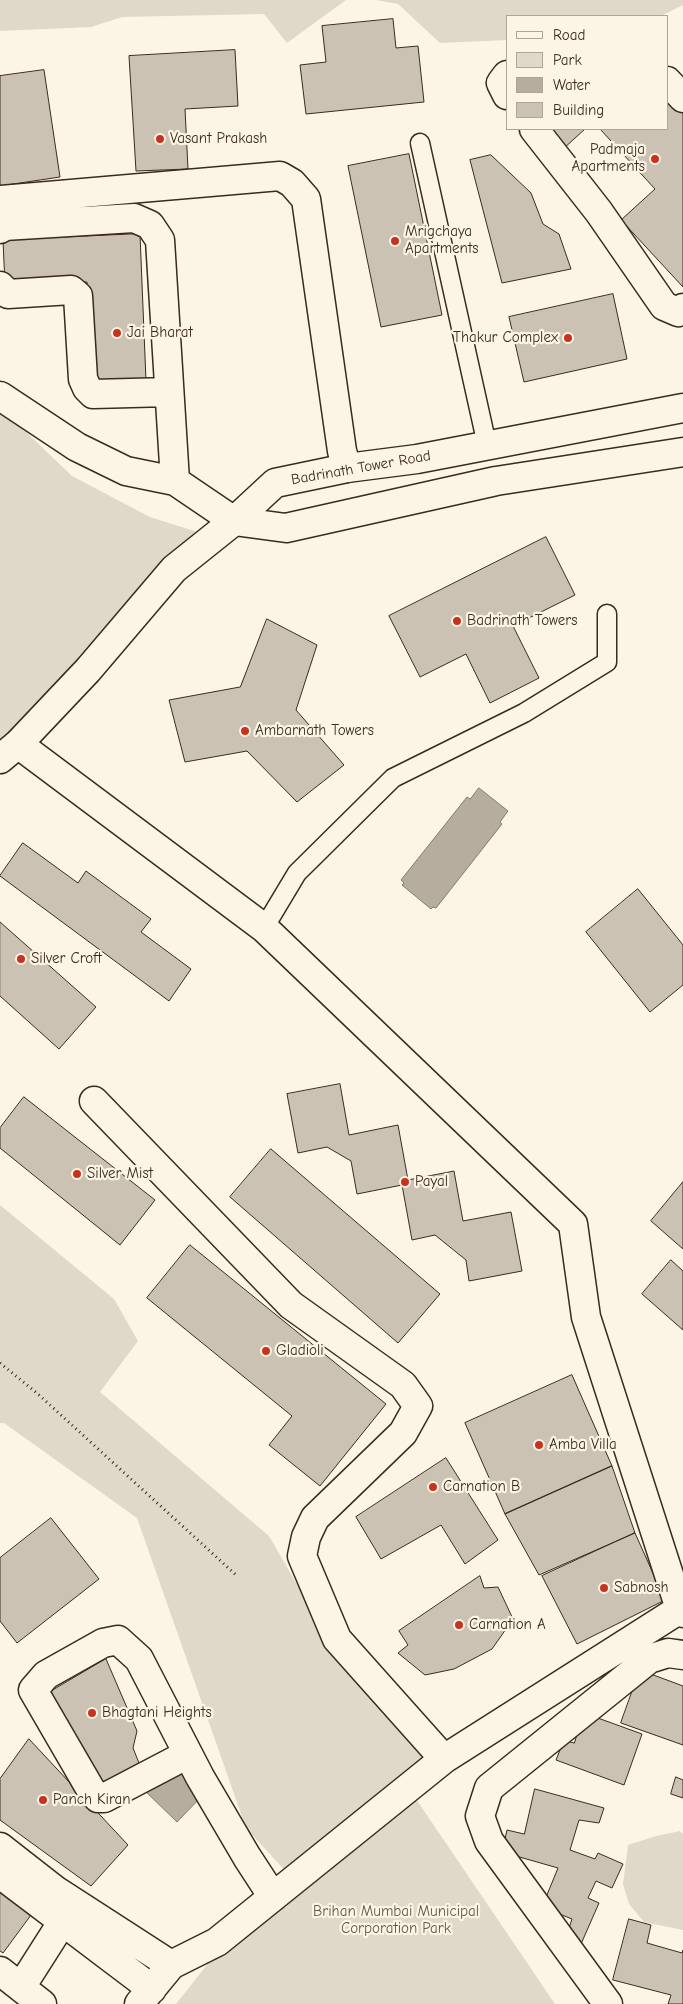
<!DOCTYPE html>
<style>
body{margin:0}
#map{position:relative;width:683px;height:2004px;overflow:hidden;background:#fcf5e5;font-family:"Comic Neue",sans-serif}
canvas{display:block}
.legend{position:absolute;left:506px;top:15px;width:162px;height:115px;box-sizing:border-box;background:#fcf5e5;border:1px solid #afa495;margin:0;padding:6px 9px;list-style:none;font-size:15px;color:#3b2a1e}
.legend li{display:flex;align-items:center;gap:10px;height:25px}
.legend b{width:25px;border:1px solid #afa495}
</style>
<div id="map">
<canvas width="683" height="2004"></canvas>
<ul class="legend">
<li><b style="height:6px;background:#fcf5e5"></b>Road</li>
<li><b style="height:14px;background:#e0d8c8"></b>Park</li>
<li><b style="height:14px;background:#b7ad9e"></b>Water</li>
<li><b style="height:14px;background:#ccc2b3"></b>Building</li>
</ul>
</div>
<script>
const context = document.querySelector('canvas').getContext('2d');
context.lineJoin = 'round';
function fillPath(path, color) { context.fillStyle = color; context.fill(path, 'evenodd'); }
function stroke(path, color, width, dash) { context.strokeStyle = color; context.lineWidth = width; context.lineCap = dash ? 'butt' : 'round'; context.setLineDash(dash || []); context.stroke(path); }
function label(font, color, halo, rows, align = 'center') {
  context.font = font + ' "Comic Neue",sans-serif'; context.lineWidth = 4.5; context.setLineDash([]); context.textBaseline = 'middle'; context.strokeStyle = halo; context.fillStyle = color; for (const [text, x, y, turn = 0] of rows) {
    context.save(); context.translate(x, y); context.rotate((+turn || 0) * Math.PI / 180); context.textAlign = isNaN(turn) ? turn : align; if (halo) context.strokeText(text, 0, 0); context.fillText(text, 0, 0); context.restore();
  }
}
fillPath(new Path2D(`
 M0 0H346L287 43 264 14 122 17 91 27 0 31Z
 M376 0H683V5L661 16H507V40L440 43 398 4Z
 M0 407 72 476 150 517 213 537 0 759Z
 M0 1205 114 1299 138 1341 100 1392 269 1536 335 1650 435 1759 288 1874 246 1828 137 1518 4 1423H0Z
 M416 1799 555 2004H176L221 1947Z
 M680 1831 683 1834V1930L644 1922 629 1904 623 1884 628 1845 656 1836Z`), '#e0d8c8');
const water = new Path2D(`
 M479 788 508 811 500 822 502 824 436 908 433 907 431 909 402 885 404 883 401 880 467 797 470 799Z
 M183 1767 201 1797 177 1822 142 1788Z`);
fillPath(water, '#b7ad9e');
stroke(water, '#85796b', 1);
const building = new Path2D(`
 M393 19 396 48 418 46 424 102 306 114 300 65 326 62 322 26Z
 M235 50 238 106 185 109 188 169 136 171 129 56Z
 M44 70 60 177 0 186V76Z
 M667 89 683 107V287L621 220 655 189 600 129H667Z
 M543 129H585L562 150Z
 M409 154 442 315 381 327 348 166Z
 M491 155 531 193 543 224 559 234 571 269 502 283 470 160Z
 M140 234 146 381 92 384 87 282 5 285 3 240Z
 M613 294 627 359 524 382 509 317Z
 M546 537 575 595 513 626 539 678 490 703 466 654 420 677 389 616Z
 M267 619 317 645 296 710 344 765 297 802 247 751 185 762 169 700 240 687Z
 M23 843 78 883 86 871 151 919 141 932 191 969 169 1001 0 876Z
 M638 889 683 945V985L650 1012 586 932Z
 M0 922 96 1007 59 1049 0 996Z
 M340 1084 349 1135 398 1125 408 1180 454 1171 463 1221 511 1212 522 1271 469 1281 466 1260 435 1235 412 1240 402 1185 357 1194 351 1161 327 1147 298 1153 287 1094Z
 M24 1097 155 1200 120 1245 0 1148V1128Z
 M271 1149 440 1294 398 1343 230 1197Z
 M683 1182V1249L651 1221Z
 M190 1245 386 1404 320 1486 269 1445 292 1416 147 1298Z
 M671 1260 683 1271V1330L642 1294Z
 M572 1375 612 1466 505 1514 465 1423Z
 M446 1458 498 1540 465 1564 441 1525 381 1559 356 1517Z
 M612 1466 635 1533 539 1575 505 1514Z
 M51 1518 99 1579 17 1643 0 1621V1558Z
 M635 1533 665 1600 577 1644 542 1576Z
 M480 1576 484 1588 498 1587 513 1619 492 1649 454 1669 425 1675 398 1653 408 1645 399 1631Z
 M106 1659 137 1731 133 1748 143 1773 98 1794 45 1695Z
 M640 1670 683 1686V1745L621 1723Z
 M584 1713 642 1734 624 1785 556 1760 564 1740 574 1743Z
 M29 1739 128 1845 91 1886 0 1820V1779Z
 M676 1777 683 1780V1798L671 1794Z
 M535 1789 604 1808 599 1823 579 1820 570 1850 595 1859 598 1853 623 1864 612 1888 596 1881 588 1898 599 1903 581 1944 566 1937 572 1919 542 1907 558 1868 502 1852 507 1830 524 1834Z
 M0 1892 31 1915 3 1953 0 1951Z
 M629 1919 651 1925 647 1943 682 1953 683 1950V2004H668L671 1995 613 1980Z`);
fillPath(building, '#ccc2b3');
stroke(building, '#3b2a1e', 1);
const lane = new Path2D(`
 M420 143 487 445
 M264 928 297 873 393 778 524 713 607 662V614`);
const street = new Path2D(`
 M507 75 501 83 507 95
 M667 81 683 98
 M534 129 599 212 664 306 678 312 683 308
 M0 200 280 176 292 183 306 199 342 451 347 468
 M0 229 4 226 134 218 150 225 160 240 175 481
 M0 286 8 294 71 290 78 296 83 379 87 388 93 394 169 392
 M0 396 77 447 126 471 175 481 234 521
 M18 744 264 928 573 1224 586 1317 680 1609 683 1613
 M94 1101 291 1305 403 1385 418 1406 403 1433 315 1518 306 1537 302 1556 337 1639 444 1759
 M188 1754 104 1798H98L91 1790 33 1690 46 1675 103 1643 118 1640 139 1659 200 1777 247 1857 273 1897
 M0 1847 55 1890 171 1965
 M0 1874 152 1989
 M0 1971 42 2004
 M21 1987 63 1921
 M139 2004 171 1965 217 1942 444 1759 680 1609
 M608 2004 489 1841 480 1816 489 1788 649 1659 668 1653 683 1655`);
const secondary = new Path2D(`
 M234 521 286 528 496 481 683 452
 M0 759 18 744 88 670 174 569 234 521 275 483 347 468 417 459 683 408`);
stroke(lane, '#3b2a1e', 21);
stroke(street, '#3b2a1e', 31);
stroke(secondary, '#3b2a1e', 31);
stroke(new Path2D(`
 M0 1363 38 1394 236 1575`), '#3b2a1e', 3, [1, 4]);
stroke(lane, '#fcf5e5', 18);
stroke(street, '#fcf5e5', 28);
stroke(secondary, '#fcf5e5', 28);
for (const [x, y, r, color] of [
 [160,139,5,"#c8321e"],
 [655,159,5,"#c8321e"],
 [395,241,5,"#c8321e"],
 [117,333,5,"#c8321e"],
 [568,338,5,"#c8321e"],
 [457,621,5,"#c8321e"],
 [245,731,5,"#c8321e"],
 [21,959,5,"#c8321e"],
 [77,1174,5,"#c8321e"],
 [405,1182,5,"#c8321e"],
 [266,1351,5,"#c8321e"],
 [539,1445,5,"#c8321e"],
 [433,1487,5,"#c8321e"],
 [604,1588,5,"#c8321e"],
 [459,1625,5,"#c8321e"],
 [92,1713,5,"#c8321e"],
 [43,1800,5,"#c8321e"]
]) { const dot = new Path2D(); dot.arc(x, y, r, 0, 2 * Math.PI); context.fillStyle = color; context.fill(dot); stroke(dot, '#fcf5e5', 2); }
label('15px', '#3b2a1e', '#fcf5e5', [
 ["Vasant Prakash",170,139],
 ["Padmaja",645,150,"right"],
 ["Apartments",645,167,"right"],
 ["Mrigchaya",405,232],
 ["Apartments",405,249],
 ["Jai Bharat",127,333],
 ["Thakur Complex",558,338,"right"],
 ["Badrinath Towers",467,621],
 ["Ambarnath Towers",255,731],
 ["Silver Croft",31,959],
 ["Silver Mist",87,1174],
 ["Payal",415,1182],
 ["Gladioli",276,1351],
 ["Amba Villa",549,1445],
 ["Carnation B",443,1487],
 ["Sabnosh",614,1588],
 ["Carnation A",469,1625],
 ["Bhagtani Heights",102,1713],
 ["Panch Kiran",53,1800]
], 'left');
label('15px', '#3b2a1e', '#fcf5e5', [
 ["Badrinath Tower Road",361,468,-10]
]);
label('15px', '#645648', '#fcf5e5', [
 ["Brihan Mumbai Municipal",396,1912],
 ["Corporation Park",396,1929]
]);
</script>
